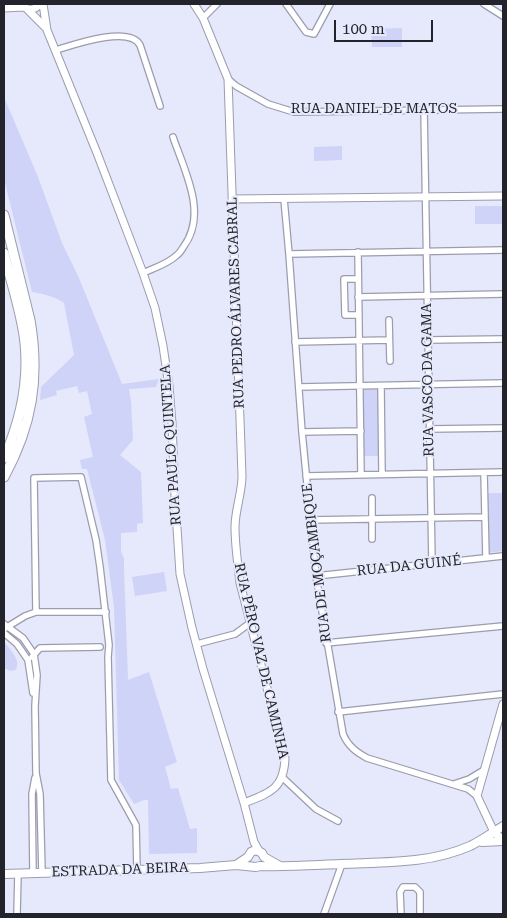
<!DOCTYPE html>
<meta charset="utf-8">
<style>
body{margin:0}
#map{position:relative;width:507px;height:918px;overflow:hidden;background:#e6e8fb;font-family:"Roboto Serif",serif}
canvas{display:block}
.frame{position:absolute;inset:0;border:5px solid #23242b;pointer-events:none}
.scale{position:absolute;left:334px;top:20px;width:99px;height:22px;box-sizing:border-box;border:2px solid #23242b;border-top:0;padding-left:6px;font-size:15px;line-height:18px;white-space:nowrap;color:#23242b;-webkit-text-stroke:4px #e6e8fb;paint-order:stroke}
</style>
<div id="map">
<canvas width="507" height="918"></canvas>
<div class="frame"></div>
<div class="scale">100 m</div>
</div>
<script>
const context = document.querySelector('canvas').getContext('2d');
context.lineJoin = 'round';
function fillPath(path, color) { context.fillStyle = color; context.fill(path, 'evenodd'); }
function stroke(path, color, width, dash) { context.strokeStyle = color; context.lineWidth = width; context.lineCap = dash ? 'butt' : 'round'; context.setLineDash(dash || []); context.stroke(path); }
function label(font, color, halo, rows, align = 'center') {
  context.font = font + ' "Roboto Serif",serif'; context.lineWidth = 4; context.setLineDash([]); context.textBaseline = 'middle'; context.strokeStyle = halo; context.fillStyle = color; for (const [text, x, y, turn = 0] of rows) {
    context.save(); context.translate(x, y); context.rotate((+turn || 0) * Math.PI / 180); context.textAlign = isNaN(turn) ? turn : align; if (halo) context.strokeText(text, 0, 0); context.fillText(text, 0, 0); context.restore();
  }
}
fillPath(new Path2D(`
 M402 28V47H372L371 29Z
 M4 97 38 177 62 243 79 278 122 384 159 379 156 387 129 389 131 401 133 440 120 455 141 472 143 523 137 524V532L121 533V552L124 558V569L128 680 149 672 177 762 165 767 171 789 178 788 190 829 197 828V853L149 854 148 800H144L134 804 119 780 114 607 105 540 87 469H82L80 460 93 457 84 417 92 414 87 391 79 393 77 386 56 391 57 395 40 400 41 387 74 355 64 303C54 296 43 294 32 292L4 179Z
 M342 146V160L314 161V147Z
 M475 206H503V224H475Z
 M379 388 380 456H363V389Z
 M487 493H503V551L488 553Z
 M164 572 167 591 135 596 132 577Z
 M4 641C10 651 21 658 16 670L10 671 4 668Z`), '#cfd3f7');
const minor = new Path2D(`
 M286 4 306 32 314 34 330 4
 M484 4 503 16
 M203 18 217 4
 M56 50C73 45 129 25 140 45L160 106
 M228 79 236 86 268 104 294 112 503 109
 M424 110 432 563
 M284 199 289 254 302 432 316 576 343 734C348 746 356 752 367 758L468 789 477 796
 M358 252 361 475
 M289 254 503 250
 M143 273C154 268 168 264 177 255 180 253 182 249 184 246 208 213 184 170 173 137
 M358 279H344L345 315H359
 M358 297 503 294
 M389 320 390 361
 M428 340 503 339
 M295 342 389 340
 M381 386 382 474
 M299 387 503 383
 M429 429 503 428
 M302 432 361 431
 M484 473 486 558
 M306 476 503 472
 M372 498V539
 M310 520 485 517
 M316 576 503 556
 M36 612 34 478 81 477 96 540 100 567 109 645 108 657 111 780 136 825 137 870
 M4 624 23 638 34 654 37 675 35 706 36 773 40 794 42 873
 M4 629 25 616 36 612H106
 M4 633 17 644 28 660 33 693
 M326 643 503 626
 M197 644 235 634 250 623
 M32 657 40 648 100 647
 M338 712 503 694
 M282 777 316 809 338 821
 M454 784 469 779 484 770
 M33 873 32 794 35 778
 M17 914 18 873
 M324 914 342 864
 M401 914 400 892 403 887H415L420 892V914`);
const tertiary = new Path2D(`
 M21 4C27 11 34 11 40 4
 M43 4 47 30 97 153 143 273 155 308 163 346 169 386 172 423 175 497 180 574 192 628 203 669 244 803 254 842 259 851
 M194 4 203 18 228 79 242 476C242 493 235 510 235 527 235 546 238 565 240 583L285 758C284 789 270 793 244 803
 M4 8 24 7
 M27 9 46 28
 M232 199 503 196
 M502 839 494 832 477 796 503 704`);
const secondary = new Path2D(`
 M482 842 503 841
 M236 865 248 857 251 852 256 850 262 853 264 857 280 866
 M4 874 200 868 236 865 256 867 260 866C287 867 314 865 341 864 385 862 429 864 470 846 482 840 492 833 503 826`);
const primary = new Path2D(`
 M4 215 30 320C40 378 32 426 4 477
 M4 253C11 283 22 313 25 343 29 383 20 422 4 458`);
stroke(minor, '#9b9daf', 8);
stroke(tertiary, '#9b9daf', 9);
stroke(secondary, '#9b9daf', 10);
stroke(primary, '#9b9daf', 11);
stroke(minor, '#fff', 5.5);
stroke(tertiary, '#fff', 7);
stroke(secondary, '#fff', 8);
stroke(primary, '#fff', 9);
label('14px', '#23242b', '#e6e8fb', [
 ["RUA DANIEL DE MATOS",374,109],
 ["RUA PEDRO ÁLVARES CABRAL",236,303,-92],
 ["RUA VASCO DA GAMA",428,380,-91],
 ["RUA PAULO QUINTELA",171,445,-94],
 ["RUA DE MOÇAMBIQUE",317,563,-97],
 ["RUA DA GUINÉ",409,566,-6],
 ["RUA PÊRO VAZ DE CAMINHA",261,661,77],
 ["ESTRADA DA BEIRA",120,870,-2]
]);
</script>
